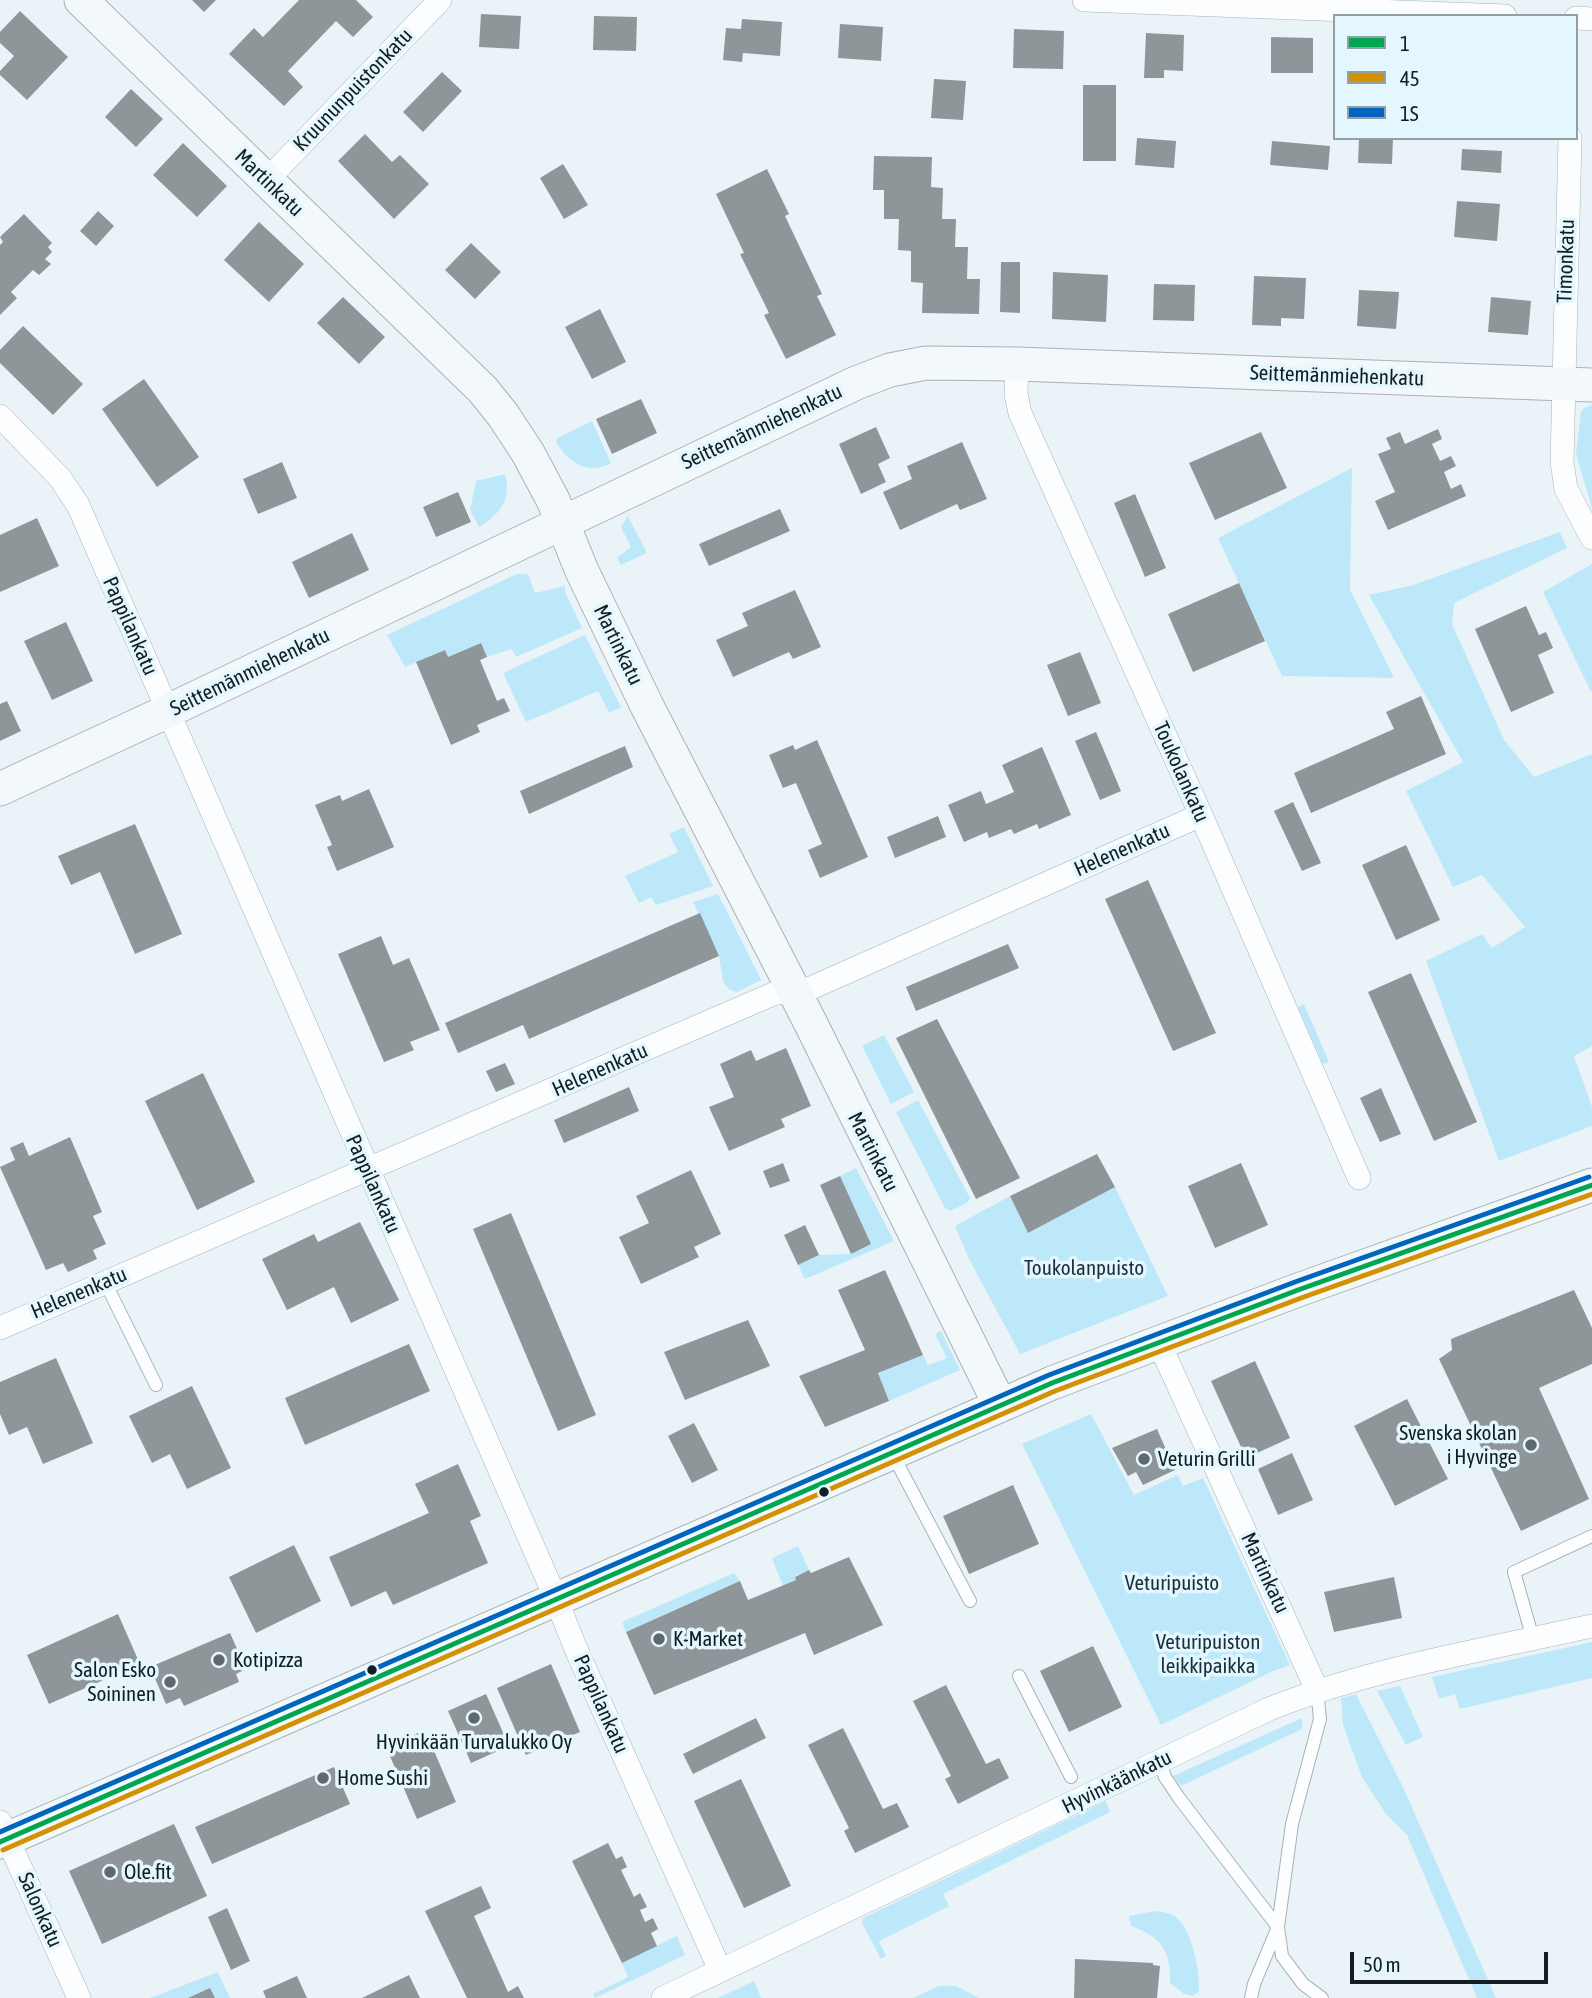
<!DOCTYPE html>
<meta charset="utf-8">
<style>
body{margin:0}
#map{position:relative;width:1592px;height:1998px;overflow:hidden;background:#eaf4f8;font-family:"Asap Condensed",sans-serif}
canvas{display:block}
.legend{position:absolute;left:1333px;top:14px;width:245px;height:126px;box-sizing:border-box;background:#e4f7fe;border:2px solid #91a0a5;margin:0;padding:9px 12px;list-style:none;font-size:21px;color:#141d20}
.legend li{display:flex;align-items:center;gap:14px;height:35px}
.legend b{width:35px;border:2px solid #91a0a5}
.scale{position:absolute;left:1350px;top:1952px;width:198px;height:32px;box-sizing:border-box;border:4px solid #141d20;border-top:0;padding-left:9px;font-size:21px;line-height:24px;white-space:nowrap;color:#141d20;-webkit-text-stroke:5px #e4f7fe;paint-order:stroke}
</style>
<div id="map">
<canvas width="1592" height="1998"></canvas>
<ul class="legend">
<li><b style="height:9px;background:#00a651"></b>1</li>
<li><b style="height:9px;background:#d59105"></b>45</li>
<li><b style="height:9px;background:#0065bd"></b>1S</li>
</ul>
<div class="scale">50 m</div>
</div>
<script>
const context = document.querySelector('canvas').getContext('2d');
context.lineJoin = 'round';
function fillPath(path, color) { context.fillStyle = color; context.fill(path, 'evenodd'); }
function stroke(path, color, width, dash) { context.strokeStyle = color; context.lineWidth = width; context.lineCap = dash ? 'butt' : 'round'; context.setLineDash(dash || []); context.stroke(path); }
function label(font, color, halo, rows, align = 'center') {
  context.font = font + ' "Asap Condensed",sans-serif'; context.lineWidth = 7; context.setLineDash([]); context.textBaseline = 'middle'; context.strokeStyle = halo; context.fillStyle = color; for (const [text, x, y, turn = 0] of rows) {
    context.save(); context.translate(x, y); context.rotate((+turn || 0) * Math.PI / 180); context.textAlign = isNaN(turn) ? turn : align; if (halo) context.strokeText(text, 0, 0); context.fillText(text, 0, 0); context.restore();
  }
}
fillPath(new Path2D(`
 M1592 405V508L1576 454 1581 412 1584 408Z
 M592 421 611 463C588 476 568 462 556 442L557 438Z
 M1352 468 1350 590 1394 678 1282 676 1218 538Z
 M505 474C512 499 499 516 479 527L470 510 476 481Z
 M628 516 647 553 621 565 617 558 631 547 621 527Z
 M1560 532 1567 548 1454 603 1452 624 1504 740 1534 777 1592 754V1046L1574 1056 1592 1107V1126L1499 1161 1426 961 1482 934 1492 948 1525 927 1482 875 1453 887 1406 791 1463 762 1369 595 1413 585Z
 M1592 564V691L1591 692 1543 592Z
 M517 574H528L535 593 565 586V592L582 628 516 657 512 649 487 657 481 643 448 657 444 650 405 667 387 635Z
 M585 635 621 707 609 713 598 691 526 722 503 673Z
 M684 827 713 886 656 905 651 897 639 903 625 876 678 852 669 834Z
 M718 894 761 980 737 992 730 990 723 982 719 956 693 902Z
 M1304 1004 1329 1062 1323 1064 1298 1007Z
 M884 1035 914 1092 891 1104 862 1046Z
 M918 1100 970 1198 967 1203 950 1211 945 1208 896 1112Z
 M856 1168 894 1241 805 1279 798 1265 819 1255 851 1254 871 1244 840 1176Z
 M1115 1187 1168 1296 1020 1354 969 1259 955 1226 1010 1196 1028 1233Z
 M941 1331 960 1370 889 1401 878 1373 923 1355 928 1365 947 1358 935 1334Z
 M1091 1414 1134 1495 1178 1475 1183 1486 1203 1478 1290 1665 1271 1672 1161 1725 1022 1444Z
 M798 1546 809 1570 795 1576 796 1580 783 1586 772 1558Z
 M734 1573 740 1581 626 1632 622 1622Z
 M1592 1642V1678L1460 1709 1455 1694 1439 1699 1432 1677Z
 M1400 1686 1423 1737 1406 1745 1377 1691Z
 M1356 1694 1403 1787 1496 1998H1477L1407 1835 1386 1814 1362 1777 1343 1725 1341 1698Z
 M1302 1718V1729L1181 1786 1173 1776Z
 M1106 1801 1110 1812 943 1894 949 1906 879 1941 886 1956 881 1959 862 1923 863 1918Z
 M1155 1911C1163 1912 1171 1913 1177 1918 1193 1931 1200 1973 1199 1992L1192 1996 1184 1994 1170 1983C1170 1950 1163 1938 1131 1926L1129 1916Z
 M677 1936 685 1955 595 1998 593 1994 628 1977 622 1963Z
 M218 1972 230 1998H150Z
 M754 1981 761 1998H718Z
 M939 1986H956L979 1998H913Z`), '#bde8f9');
fillPath(new Path2D(`
 M192 0H216L204 12Z
 M299 0H356L373 17 353 37 336 21 288 71 303 87 284 106 229 54 254 28 263 37Z
 M20 11 68 57 27 100 0 75V71L14 56 0 43V32Z
 M481 14 521 16 519 49 479 47Z
 M594 16 637 17 636 51 593 50Z
 M742 19 782 22 780 56 743 53 742 62 723 60 726 28 741 29Z
 M840 24 883 27 881 61 838 58Z
 M1014 29 1064 31 1063 69 1013 68Z
 M1146 33 1184 35 1183 71 1164 70V78H1144Z
 M1271 37 1313 38V73H1271Z
 M442 72 462 91 423 132 403 112Z
 M934 79 966 81 963 120 931 118Z
 M1083 85H1116V161H1083Z
 M131 89 163 119 136 147 105 117Z
 M365 134 392 162 400 155 429 184 394 219 338 161Z
 M1137 138 1176 141 1174 168 1135 165Z
 M1359 138H1393L1392 164 1358 163Z
 M1272 141 1330 146 1328 170 1270 165Z
 M183 143 227 186 197 217 153 175Z
 M1462 149 1502 151 1501 173 1461 170Z
 M874 156 932 157 931 187 943 188 942 219H956L955 247H968L967 279H980L979 314 922 313 923 283 911 282V251L898 250 899 219H884V190H873Z
 M563 164 588 205 564 219 540 178Z
 M767 169 789 214 785 216 822 294 817 296 836 335 786 359 764 315 769 313 740 254 744 253 716 194Z
 M1457 201 1500 204 1497 241 1454 237Z
 M98 211 114 226 96 246 80 231Z
 M24 214 52 243 48 247 52 252 45 259 51 264 39 275 33 270 11 292 17 298 0 315V245L3 242 0 237Z
 M259 222 304 264 269 302 224 260Z
 M471 243 501 272 475 299 445 270Z
 M1001 262H1020V313L1000 312Z
 M1053 272 1108 275 1106 322 1052 319Z
 M1254 276 1306 278 1304 319 1281 318V326L1252 325Z
 M1154 284 1195 285 1194 321 1153 320Z
 M1359 290 1399 292 1396 329 1357 326Z
 M343 297 385 337 359 364 317 323Z
 M1491 297 1531 301 1528 335 1488 332Z
 M600 309 626 362 592 379 565 327Z
 M23 326 83 384 53 415 0 363V350Z
 M144 379 199 457 157 487 102 409Z
 M641 399 657 433 612 454 596 419Z
 M876 427 890 458 878 464 886 482 861 494 839 444Z
 M1438 429 1442 439 1432 444 1440 461 1451 456 1456 466 1444 472 1451 489 1461 484 1466 496 1388 530 1375 501 1395 492 1378 454 1391 449 1386 438 1400 432 1405 444Z
 M1261 432 1287 488 1215 520 1189 463Z
 M962 442 987 499 960 510 957 504 900 530 883 492 912 479 907 466Z
 M282 462 297 498 258 514 243 479Z
 M458 492 471 522 436 537 423 507Z
 M1135 494 1166 568 1145 577 1114 503Z
 M780 509 790 531 709 566 699 544Z
 M37 518 59 566 0 592V535Z
 M352 533 369 570 309 598 292 562Z
 M1239 583 1265 641 1193 672 1168 614Z
 M795 590 821 647 793 659 789 652 733 677 716 640 748 626 742 613Z
 M1526 606 1539 635 1546 632 1553 648 1538 655 1554 693 1511 712 1475 629Z
 M66 622 93 681 52 700 24 641Z
 M481 643 487 657 480 660 497 701 504 698 510 711 477 725 480 732 451 745 416 662 445 650 448 657Z
 M1080 652 1101 703 1068 716 1047 665Z
 M1421 696 1446 754 1311 813 1294 773 1394 729 1386 712Z
 M7 701 21 731 0 741V704Z
 M1096 732 1121 791 1100 800 1075 741Z
 M817 740 868 857 820 878 808 850 822 844 796 783 783 788 769 755 793 745 795 750Z
 M625 746 633 767 529 814 520 791Z
 M1042 747 1071 815 1039 829 1037 824 1014 834 1011 829 989 838 987 832 964 842 948 805 981 791 986 804 1014 792 1002 765Z
 M369 789 394 847 337 871 327 847 332 845 315 805 340 795 342 801Z
 M1293 802 1321 863 1302 871 1274 811Z
 M938 816 946 837 895 858 887 837Z
 M135 824 182 934 135 954 100 872 71 885 58 856Z
 M1406 845 1440 920 1396 940 1362 865Z
 M1148 880 1216 1033 1173 1051 1105 899Z
 M700 913 719 956 529 1039 523 1025 458 1053 445 1023Z
 M381 936 393 965 409 958 440 1030 410 1042 414 1050 384 1062 338 954Z
 M1008 944 1019 968 916 1011 906 987Z
 M1411 973 1477 1122 1434 1141 1368 992Z
 M937 1019 1020 1178 976 1199 896 1038Z
 M786 1048 811 1106 781 1119 785 1127 729 1151 709 1107 734 1097 720 1064 751 1050 756 1061Z
 M505 1063 515 1084 496 1092 486 1071Z
 M203 1073 255 1182 197 1210 145 1101Z
 M629 1087 639 1111 564 1143 554 1120Z
 M1381 1088 1401 1134 1380 1142 1360 1098Z
 M70 1137 102 1212 93 1216 106 1244 93 1250 97 1259 68 1272 63 1263 46 1270 0 1167 15 1160 10 1148 23 1142 29 1156Z
 M1097 1154 1115 1187 1028 1233 1010 1196Z
 M783 1163 790 1181 770 1188 763 1171Z
 M1241 1163 1268 1225 1215 1248 1188 1186Z
 M691 1170 721 1234 694 1247 699 1257 641 1284 619 1237 649 1223 636 1196Z
 M840 1176 871 1244 851 1254 820 1185Z
 M511 1213 596 1415 558 1431 473 1229Z
 M360 1222 399 1300 351 1323 334 1287 287 1310 262 1259 314 1234 318 1242Z
 M805 1225 819 1255 798 1265 784 1235Z
 M885 1270 923 1355 878 1373 889 1401 825 1427 799 1376 865 1350 838 1290Z
 M1574 1290 1592 1328V1364L1539 1388 1589 1499 1521 1531 1439 1359 1452 1350 1451 1339Z
 M748 1320 770 1366 685 1400 664 1352Z
 M409 1344 430 1391 305 1445 285 1398Z
 M56 1358 93 1443 43 1464 27 1427 9 1435 0 1414V1382Z
 M1255 1361 1290 1438 1246 1458 1211 1381Z
 M192 1386 231 1468 187 1489 170 1454 152 1463 129 1416Z
 M1407 1399 1448 1479 1395 1506 1354 1426Z
 M694 1423 718 1470 692 1483 668 1436Z
 M1157 1429 1175 1470 1143 1485 1136 1472 1128 1476 1112 1448Z
 M1292 1453 1313 1500 1278 1515 1258 1469Z
 M458 1464 481 1516 470 1521 488 1563 393 1605 386 1591 351 1607 329 1557 429 1513 415 1484Z
 M1013 1485 1039 1544 969 1574 943 1516Z
 M294 1545 321 1601 256 1633 229 1577Z
 M849 1557 883 1625 814 1655 805 1633 654 1695 626 1632 740 1581 748 1600 796 1580 795 1577 809 1570 811 1573Z
 M1394 1577 1402 1618 1334 1632 1324 1592Z
 M118 1614 140 1664 49 1704 27 1655Z
 M230 1633 246 1669 236 1674 239 1682 184 1706 180 1698 166 1704 150 1667Z
 M1093 1646 1122 1707 1069 1732 1040 1671Z
 M551 1664 580 1732 526 1755 497 1688Z
 M946 1685 986 1764 999 1758 1009 1778 958 1804 945 1779 951 1776 913 1701Z
 M486 1694 509 1746 471 1763 448 1711Z
 M756 1718 766 1738 693 1774 683 1754Z
 M843 1728 883 1809 897 1803 909 1827 855 1853 844 1831 849 1828 808 1745Z
 M425 1730 456 1802 417 1819 386 1747Z
 M334 1767 350 1804 212 1864 195 1827Z
 M741 1779 791 1886 744 1908 694 1801Z
 M174 1824 207 1896 102 1944 69 1871Z
 M608 1843 616 1859 622 1856 627 1867 621 1870 634 1897 640 1893 647 1907 640 1910 645 1922 653 1918 658 1929 651 1933 657 1946 622 1963 572 1861Z
 M481 1886 491 1908 474 1916 508 1992 518 1986 524 1998H467L425 1911Z
 M227 1908 250 1961 231 1970 208 1917Z
 M1075 1959 1153 1963V1965L1160 1966 1157 1998H1074Z
 M409 1975 420 1998H362Z
 M297 1976 307 1998H266L263 1991Z
 M210 1988 215 1998H188Z`), '#8e9699');
const lane = new Path2D(`
 M105 1282 156 1385
 M892 1453 970 1601
 M1533 1639 1514 1572 1592 1536
 M1019 1676 1071 1777
 M1160 1762 1165 1777 1179 1798 1278 1927 1282 1956 1303 1984 1322 1998
 M1251 1998 1254 1984 1278 1927 1292 1824 1320 1719 1317 1690`);
const street = new Path2D(`
 M1084 0 1505 16
 M1576 18 1592 19
 M1570 138 1562 462 1566 489 1592 538
 M266 181 440 0
 M1017 364 1016 394 1020 413 1201 815 1359 1178
 M0 416 60 478 78 505 556 1599 576 1649 720 1970
 M0 1328 773 994 811 988 1201 815
 M1159 1343 1317 1690
 M0 1822 79 1998
 M663 1998 1269 1709C1372 1668 1484 1650 1592 1626`);
const secondary = new Path2D(`
 M81 0 483 390 503 415 528 453 553 500 582 571 647 706 810 1022 1000 1405
 M0 789 168 711 856 383 890 370 926 363 1017 364 1592 385
 M0 1842 1052 1383 1298 1290 1592 1185`);
stroke(lane, '#a9b2b5', 14);
stroke(street, '#a9b2b5', 24);
stroke(secondary, '#a9b2b5', 35);
stroke(lane, '#fcfdfe', 12);
stroke(street, '#fcfdfe', 23);
stroke(secondary, '#f3f8fa', 33);
stroke(new Path2D(`
 M0 1842 1052 1383 1298 1290 1592 1185`), '#00a651', 5);
stroke(new Path2D(`
 M3 1850 1055 1391 1301 1298 1592 1194`), '#d59105', 5);
stroke(new Path2D(`
 M0 1832 1049 1375 1295 1282 1589 1177`), '#0065bd', 5);
for (const [x, y, r, color] of [
 [1531,1445,7,"#5f686c"],
 [1144,1459,7,"#5f686c"],
 [824,1492,6,"#141d20"],
 [659,1639,7,"#5f686c"],
 [219,1660,7,"#5f686c"],
 [372,1670,6,"#141d20"],
 [170,1682,7,"#5f686c"],
 [474,1718,7,"#5f686c"],
 [323,1778,7,"#5f686c"],
 [110,1872,7,"#5f686c"]
]) { const dot = new Path2D(); dot.arc(x, y, r, 0, 2 * Math.PI); context.fillStyle = color; context.fill(dot); stroke(dot, '#e4f7fe', 2.5); }
label('21px', '#141d20', '#e4f7fe', [
 ["Kruununpuistonkatu",353,90,-46],
 ["Martinkatu",269,183,44],
 ["Timonkatu",1566,261,-88],
 ["Seittemänmiehenkatu",1337,376,2],
 ["Seittemänmiehenkatu",762,427,-25],
 ["Pappilankatu",130,626,66],
 ["Martinkatu",618,645,64],
 ["Seittemänmiehenkatu",250,672,-26],
 ["Toukolankatu",1181,772,66],
 ["Helenenkatu",1122,850,-24],
 ["Helenenkatu",600,1070,-24],
 ["Martinkatu",873,1152,63],
 ["Pappilankatu",373,1184,66],
 ["Helenenkatu",79,1293,-23],
 ["Martinkatu",1265,1573,65],
 ["Pappilankatu",601,1704,66],
 ["Hyvinkäänkatu",1117,1782,-26],
 ["Salonkatu",40,1910,66]
]);
label('21px', '#1a3038', '#e4f7fe', [
 ["Toukolanpuisto",1084,1268],
 ["Veturipuisto",1172,1583],
 ["Veturipuiston",1208,1642],
 ["leikkipaikka",1208,1666]
]);
label('21px', '#141d20', '#e4f7fe', [
 ["Svenska skolan",1517,1433,"right"],
 ["i Hyvinge",1517,1457,"right"],
 ["Veturin Grilli",1158,1459],
 ["K-Market",673,1639],
 ["Kotipizza",233,1660],
 ["Salon Esko",156,1670,"right"],
 ["Soininen",156,1694,"right"],
 ["Hyvinkään Turvalukko Oy",474,1742,"center"],
 ["Home Sushi",337,1778],
 ["Ole.fit",124,1872]
], 'left');
</script>
